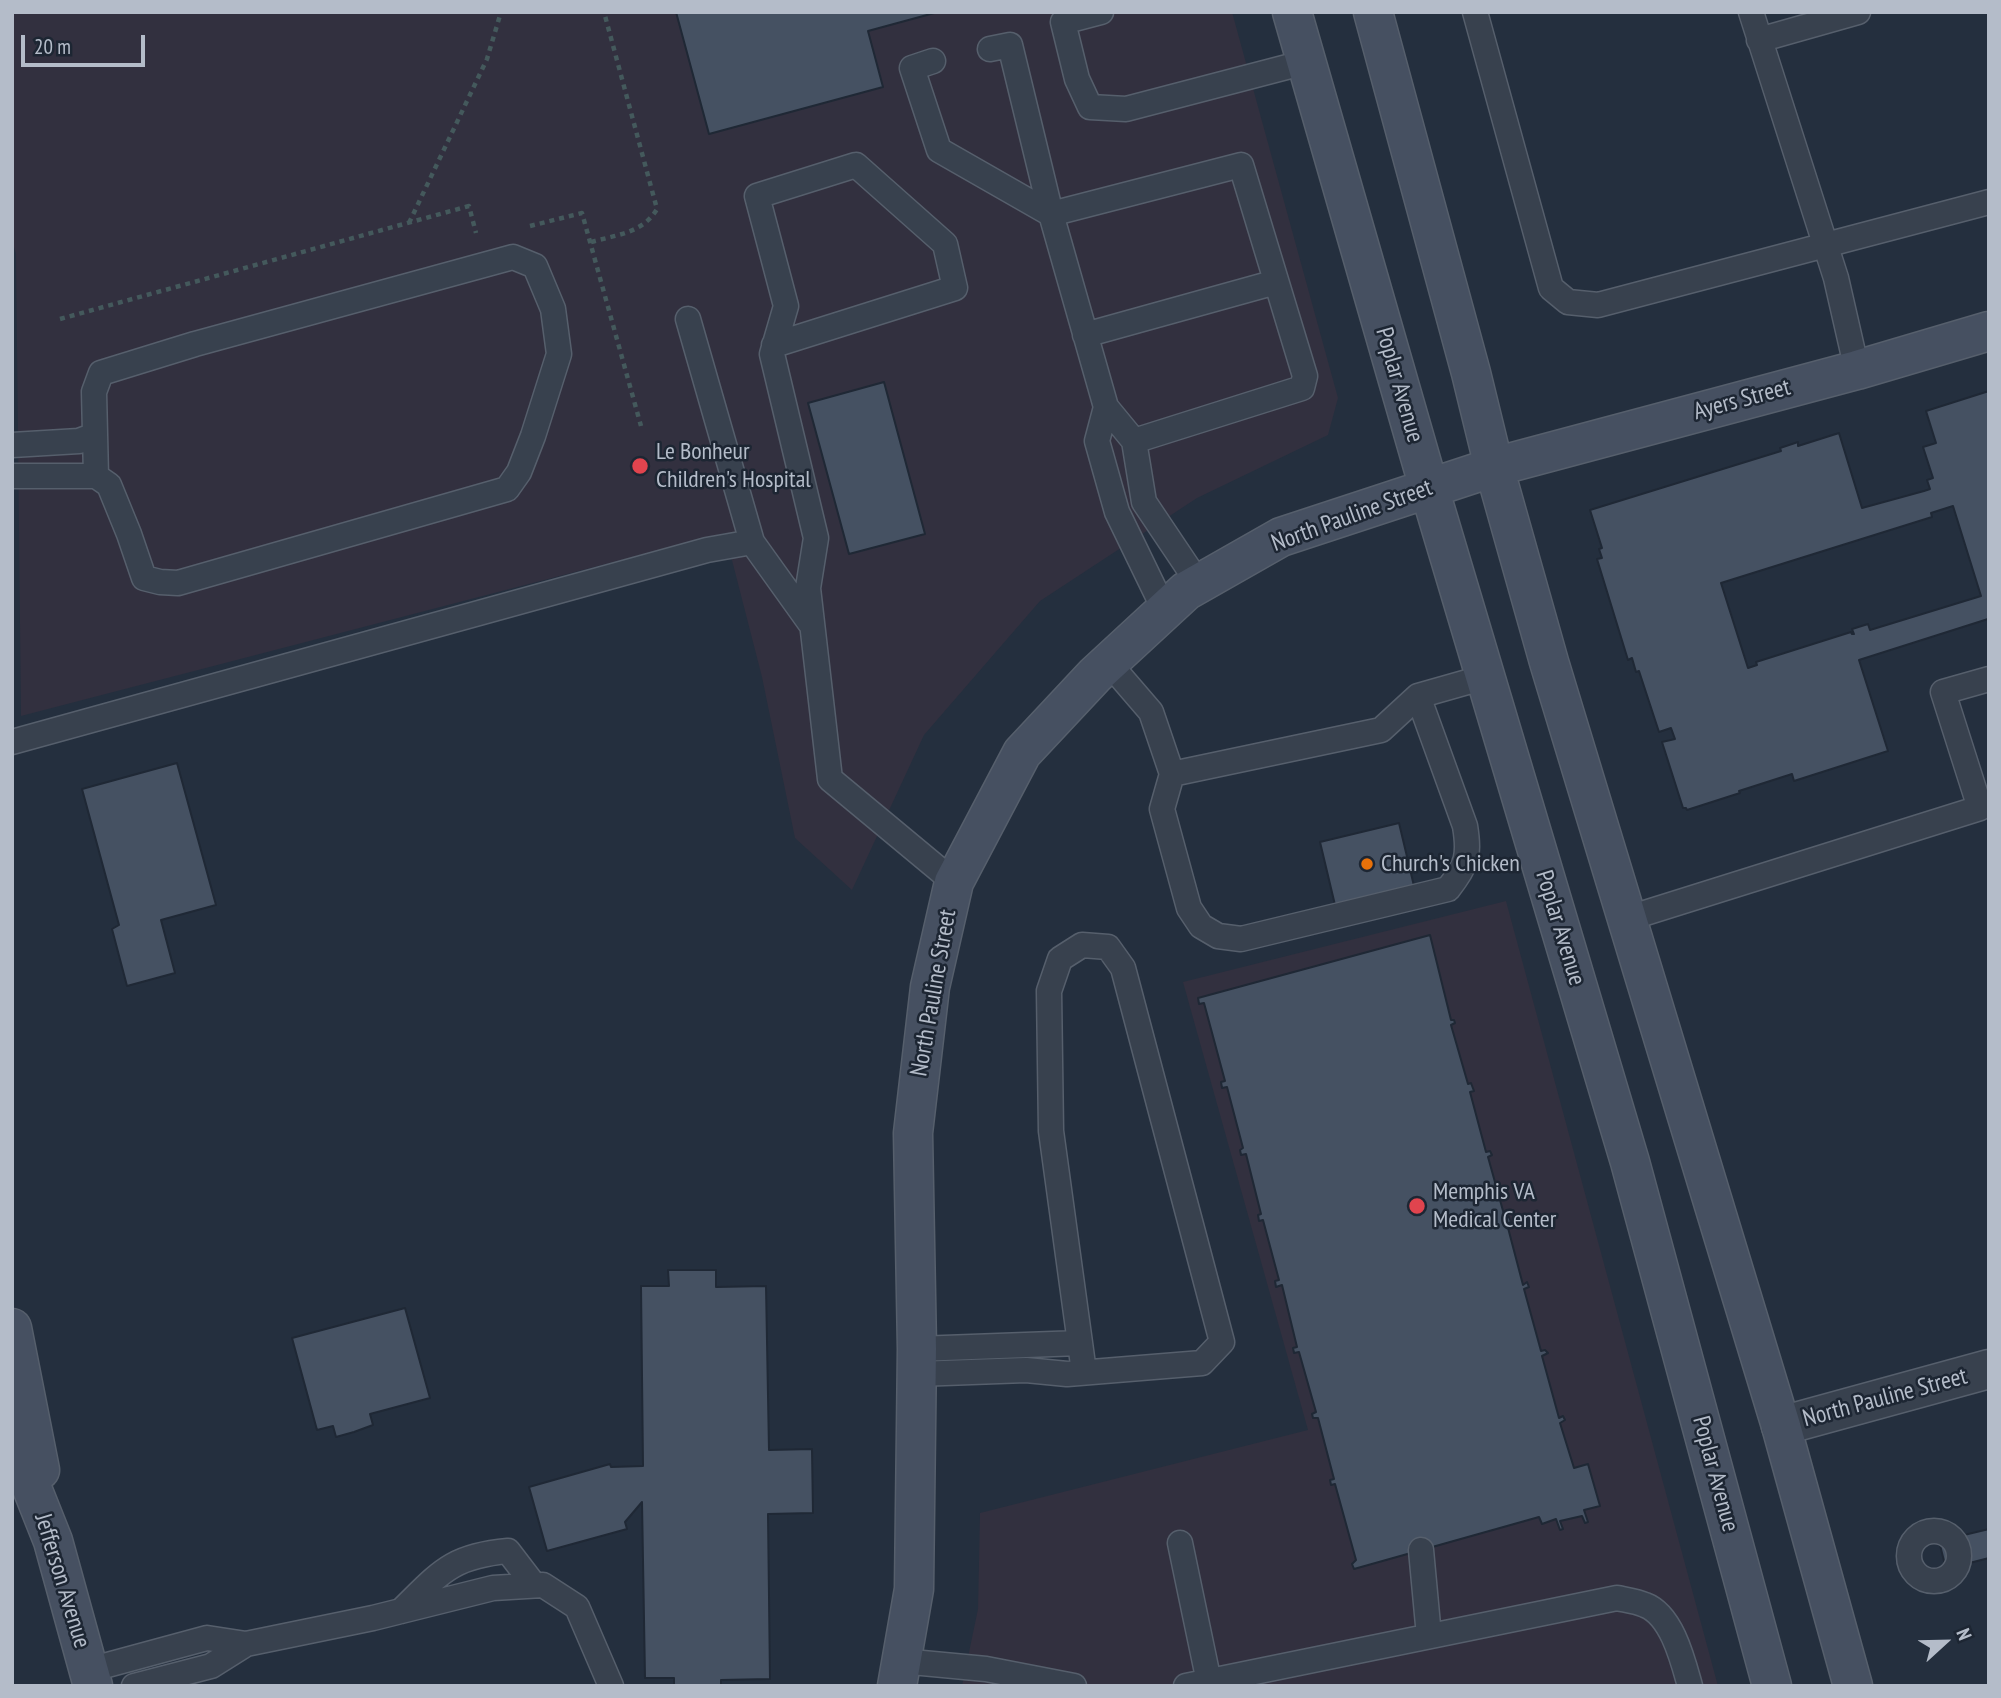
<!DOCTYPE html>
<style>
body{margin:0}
#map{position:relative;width:2001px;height:1698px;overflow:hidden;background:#242f3e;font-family:"PT Sans Narrow",sans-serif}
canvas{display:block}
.frame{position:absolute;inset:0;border:14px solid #b4bcc9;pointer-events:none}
.north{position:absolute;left:1910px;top:1607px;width:70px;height:70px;-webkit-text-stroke:5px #1d2633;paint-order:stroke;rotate:68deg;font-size:19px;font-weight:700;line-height:28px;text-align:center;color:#b4bcc9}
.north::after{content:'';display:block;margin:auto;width:24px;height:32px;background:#b4bcc9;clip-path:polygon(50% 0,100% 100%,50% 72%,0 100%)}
.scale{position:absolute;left:21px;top:35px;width:124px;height:32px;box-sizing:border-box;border:4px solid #b4bcc9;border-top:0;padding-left:9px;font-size:21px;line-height:24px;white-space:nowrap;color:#b4bcc9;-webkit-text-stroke:5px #1d2633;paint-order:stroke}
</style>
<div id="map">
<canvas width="2001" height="1698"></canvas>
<div class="frame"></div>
<div class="north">N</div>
<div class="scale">20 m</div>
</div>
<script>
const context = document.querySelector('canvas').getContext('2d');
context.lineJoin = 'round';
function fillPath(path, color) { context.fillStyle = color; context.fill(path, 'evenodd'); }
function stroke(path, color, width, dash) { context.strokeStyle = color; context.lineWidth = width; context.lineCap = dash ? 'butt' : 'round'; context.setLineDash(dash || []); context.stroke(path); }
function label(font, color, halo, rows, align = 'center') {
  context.font = font + ' "PT Sans Narrow",sans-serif'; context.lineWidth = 5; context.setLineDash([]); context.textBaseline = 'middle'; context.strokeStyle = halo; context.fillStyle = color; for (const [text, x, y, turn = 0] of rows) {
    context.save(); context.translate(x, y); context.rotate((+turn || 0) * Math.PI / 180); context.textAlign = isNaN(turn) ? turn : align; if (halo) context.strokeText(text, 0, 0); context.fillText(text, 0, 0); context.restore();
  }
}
fillPath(new Path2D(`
 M12 12H1232L1338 398 1328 435 1197 498 1040 601 924 735 852 890 795 838 762 677 725 533 21 716 16 254 12 240Z
 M1506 901 1718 1686H962L978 1609 980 1513 1308 1430 1183 982Z`), '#32303f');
const building = new Path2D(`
 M676 12H938L868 31 883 87 709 134Z
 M884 382 925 534 849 554 808 403Z
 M1989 391V621L1988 619 1859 660 1888 751 1794 781 1792 774 1739 791 1740 793 1687 810 1686 808H1683L1662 742 1675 739 1671 728 1659 732 1639 671 1636 672 1632 658 1628 660 1597 559 1602 558 1599 549 1602 548 1590 510 1781 451 1780 448 1798 442V446L1839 433 1862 508 1924 491 1930 489 1927 480 1933 478 1923 447 1936 443 1926 411ZM1953 506 1981 596 1870 630 1868 624 1852 629 1854 634H1852L1851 632 1756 662 1757 665 1748 668 1721 583 1932 517 1931 513Z
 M177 763 216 905 161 920 175 973 127 986 112 929 119 925 82 789Z
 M1399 823 1414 886 1335 905 1320 842Z
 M1430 935 1451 1020H1454L1455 1023 1451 1025 1468 1084 1471 1083 1474 1091 1470 1092 1486 1152 1490 1151 1492 1155 1488 1157 1505 1218 1509 1217 1511 1222 1507 1224 1523 1285 1527 1282 1529 1287 1524 1289 1541 1351 1545 1350 1548 1353 1542 1356 1559 1418 1563 1416 1565 1420 1560 1423 1574 1468 1588 1464 1600 1506 1584 1510 1588 1522 1585 1523 1582 1516 1560 1521 1563 1529 1560 1530 1556 1519 1542 1524 1539 1517 1354 1569 1352 1564 1356 1560 1335 1484 1331 1485 1330 1480 1334 1479 1318 1418H1313L1312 1414 1316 1412 1299 1352 1294 1353 1293 1348 1297 1347 1282 1285 1276 1287 1275 1281 1279 1280 1263 1220 1259 1221 1258 1215 1261 1214 1246 1154 1241 1155 1240 1150 1243 1148 1227 1087 1222 1088 1221 1082 1225 1081 1204 1003 1199 1004 1198 998Z
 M668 1270H716V1287L766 1286 769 1450 812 1449 813 1513 768 1514 770 1679 721 1680V1686H674V1678H645L642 1502 625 1522 627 1529 547 1551 529 1487 610 1464 611 1467 643 1466 641 1286H669Z
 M405 1308 430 1398 370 1414 373 1425 354 1432 336 1437 333 1426 317 1430 292 1338Z
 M1989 1529V1558L1946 1569 1939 1541Z`);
fillPath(building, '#455162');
stroke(building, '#1f2835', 2);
const lane = new Path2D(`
 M1101 12 1063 22 1077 79 1090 107 1126 109 1306 62
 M1475 12 1551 288 1568 302 1598 305 1989 202
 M1751 12 1836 278 1857 370
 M1759 40 1858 12
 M933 61 912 68 939 150 1051 214 1010 45 990 49
 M688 319 752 542 810 623
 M1085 335 1276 282
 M774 345 955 288 945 244 856 165 757 196 786 306 772 354 816 538 808 588 830 779 954 882
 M1106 407 1097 441 1117 512 1165 611
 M1134 441 1106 407 1051 214 1241 165 1305 376 1302 388 1134 441 1144 502 1199 584
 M12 445 79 441 95 435
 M12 476H96L109 485 129 534 144 578 160 582 178 583 507 489 519 472 533 436 559 354 553 309 535 266 513 257 195 344 101 373 94 392 96 476
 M1108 662 1151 712 1172 774 1381 730 1418 696 1485 677
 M12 742 707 550 752 542
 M1172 774 1162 809 1189 908 1201 926 1218 936 1241 939 1448 889C1467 865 1470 856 1465 826L1418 696
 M1626 919 1980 808 1943 692 1989 679
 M917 1349 1080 1343
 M917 1374 1026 1370 1067 1374 1202 1363 1222 1342 1123 968 1108 947 1082 945 1060 959 1049 991 1051 1131 1084 1372
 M1909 1556a25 25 0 1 1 50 0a25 25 0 1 1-50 0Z
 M1180 1543 1209 1682
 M1421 1550 1429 1636
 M401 1611C440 1573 451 1556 508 1551L534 1585
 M246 1644 373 1618 493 1588 543 1585 577 1607 611 1686
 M901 1661 986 1669 1074 1686
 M89 1670 207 1638 246 1644 211 1666 134 1686
 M1186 1686 1617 1598C1626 1600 1636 1601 1645 1605 1672 1615 1683 1661 1690 1686`);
const street = new Path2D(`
 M1781 1426 1989 1369`);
const secondary = new Path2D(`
 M1292 12 1429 488 1630 1162 1772 1686
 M1373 12 1471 373 1494 467 1549 662 1781 1426 1853 1686
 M12 1328 40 1470
 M12 1438 53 1541 93 1686
 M897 1686 914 1589 917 1349 913 1133 930 987 954 882 1022 753 1095 675 1186 591 1281 537 1494 467 1857 370 1989 331`);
stroke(lane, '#565f6c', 27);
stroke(street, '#565f6c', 41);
stroke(secondary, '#565f6c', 41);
stroke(new Path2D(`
 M409 223 487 59 501 12
 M530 226 582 213 641 426
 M591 242C616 235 643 233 657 209L604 12
 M60 319 469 206 476 233`), '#44595c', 4.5, [5, 5]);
stroke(lane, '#38414e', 24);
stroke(street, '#38414e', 38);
stroke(secondary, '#465061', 38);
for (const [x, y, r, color] of [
 [640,466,9,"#e0444e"],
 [1367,864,7,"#e8710a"],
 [1417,1206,9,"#e0444e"]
]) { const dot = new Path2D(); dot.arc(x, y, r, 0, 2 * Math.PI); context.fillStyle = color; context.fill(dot); stroke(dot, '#1d2633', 2.5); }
label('24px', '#b4bcc9', '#1d2633', [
 ["Poplar Avenue",1399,385,74],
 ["Ayers Street",1742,400,-15],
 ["North Pauline Street",1352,516,-20],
 ["Poplar Avenue",1560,928,73],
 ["North Pauline Street",934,993,-80],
 ["North Pauline Street",1885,1398,-15],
 ["Poplar Avenue",1715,1474,75],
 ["Jefferson Avenue",62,1581,73]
]);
label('24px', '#b4bcc9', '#1d2633', [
 ["Le Bonheur",656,452],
 ["Children's Hospital",656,480],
 ["Church's Chicken",1381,864],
 ["Memphis VA",1433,1192],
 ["Medical Center",1433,1220]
], 'left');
</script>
